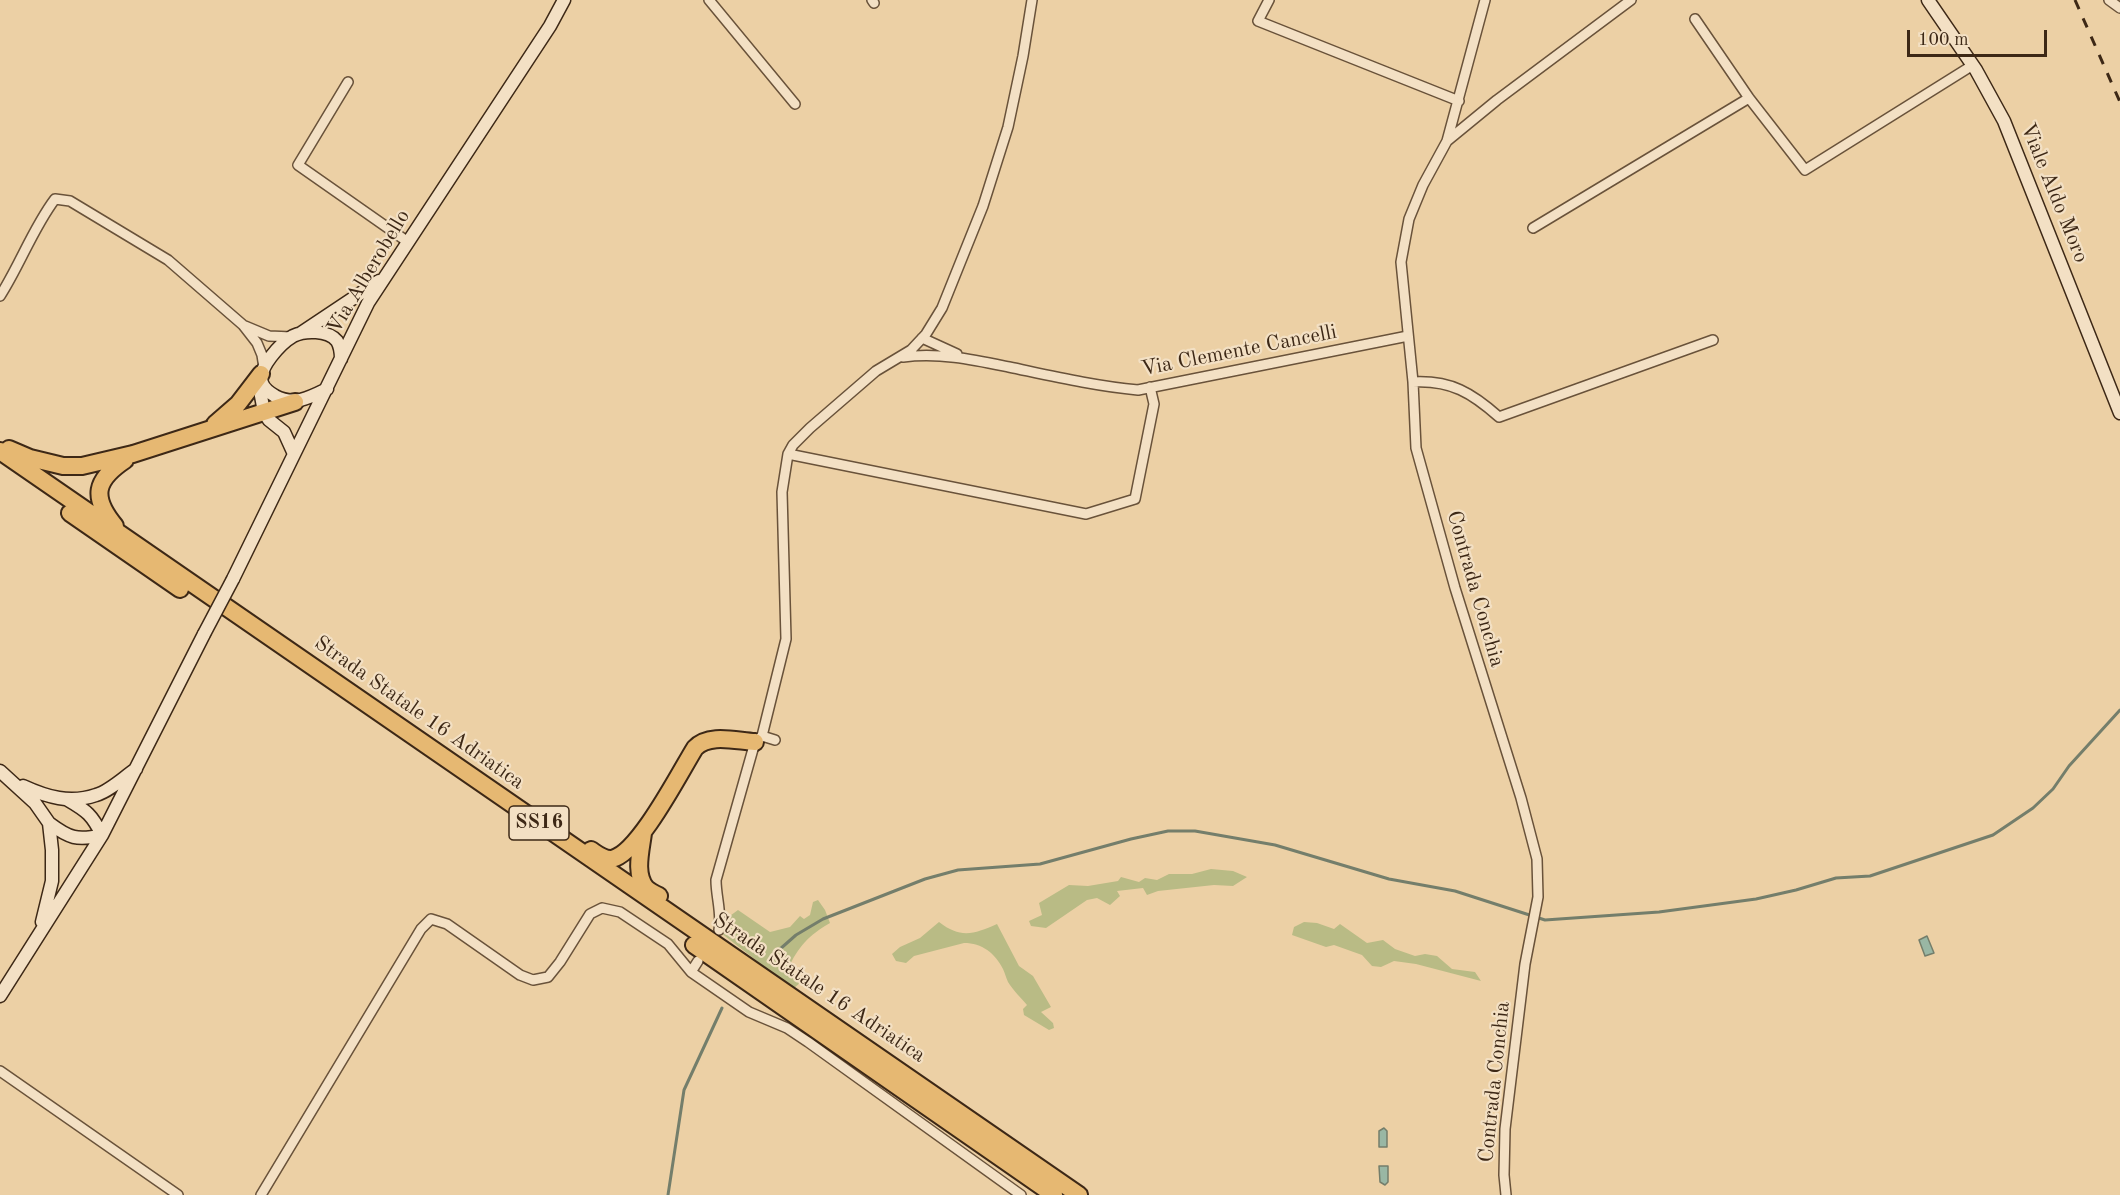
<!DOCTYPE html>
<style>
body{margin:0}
#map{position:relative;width:2120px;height:1195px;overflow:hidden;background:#ecd0a5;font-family:"Old Standard TT",serif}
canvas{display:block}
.scale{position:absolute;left:1907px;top:30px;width:140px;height:27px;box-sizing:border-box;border:3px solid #3d2816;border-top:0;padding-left:8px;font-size:18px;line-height:21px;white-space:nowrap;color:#3d2816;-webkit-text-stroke:4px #f3e0c4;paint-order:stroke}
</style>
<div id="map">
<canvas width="2120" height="1195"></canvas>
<div class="scale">100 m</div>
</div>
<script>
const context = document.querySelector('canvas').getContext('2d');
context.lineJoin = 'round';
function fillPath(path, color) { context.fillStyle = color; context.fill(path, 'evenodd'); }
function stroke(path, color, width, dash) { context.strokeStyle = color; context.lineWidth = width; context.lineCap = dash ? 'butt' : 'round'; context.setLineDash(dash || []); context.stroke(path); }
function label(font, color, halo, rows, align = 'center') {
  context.font = font + ' "Old Standard TT",serif'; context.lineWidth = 4.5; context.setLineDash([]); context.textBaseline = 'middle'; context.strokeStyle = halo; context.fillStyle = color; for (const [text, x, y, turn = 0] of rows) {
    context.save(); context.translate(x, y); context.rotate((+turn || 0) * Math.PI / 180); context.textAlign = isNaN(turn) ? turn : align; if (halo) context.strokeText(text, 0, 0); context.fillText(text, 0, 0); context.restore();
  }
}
fillPath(new Path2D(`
 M1211 869 1233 871 1247 877 1233 886 1214 885 1158 891 1147 895 1143 888 1117 891 1120 896 1110 905 1097 898 1087 900 1046 928 1031 926 1029 921 1042 915 1039 903 1069 885 1088 886 1118 881 1121 877 1139 882 1145 878 1157 880 1169 874H1192Z
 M818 900 825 910 830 923C809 935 798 947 788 969L801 982 793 989 721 933 723 921 738 910 770 932 790 927 800 916 804 919 810 915 813 902Z
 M939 922C961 939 974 934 997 924L1019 966 1033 976 1051 1007 1041 1012 1053 1023 1054 1028 1049 1030 1024 1015 1023 1009 1027 1005C1021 998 1013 990 1008 982 1006 978 1005 973 1003 969 995 953 982 943 964 943L914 956 906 963 896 961 892 954 900 947 920 938Z
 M1304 922 1317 923 1334 929 1340 924 1367 943 1383 940 1395 949 1415 956 1425 954 1437 956 1452 969 1475 972 1481 981 1416 964 1394 961 1381 967 1372 966 1362 955 1334 945 1326 947 1292 935 1294 927Z`), '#b9bb85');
const water = new Path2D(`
 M1927 936 1934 953 1925 956 1919 940Z
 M1384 1128 1387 1131V1147H1379V1131Z
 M1379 1166H1388V1182L1385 1185 1380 1182Z`);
fillPath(water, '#99b7a4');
stroke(water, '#747e6b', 1.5);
stroke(new Path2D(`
 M771 957 796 935 823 919 925 879 958 870 1040 864 1131 839 1168 831H1195L1275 845 1389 879 1455 891 1545 920 1659 912 1756 899 1796 890 1836 878 1870 876 1993 835 2033 808 2053 789 2069 766 2120 710
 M668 1195 684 1090 722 1008`), '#747e6b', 3);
const street = new Path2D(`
 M709 0 795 104
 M872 0 874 3
 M1269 0 1258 21 1459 101
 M1485 0 1447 141 1423 185 1409 219 1401 262 1413 382 1416 448 1455 588 1521 798 1537 859 1538 897 1525 964 1505 1129 1504 1175 1506 1195
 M2109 0 2120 8
 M1695 19 1749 98 1805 170 1973 65
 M348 82 298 165 408 242
 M1447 141 1497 100 1631 0
 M1533 228 1749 98
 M0 296C20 265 33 228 55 199L70 201 168 260 243 325 257 343 262 355 264 368
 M245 326 269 336 292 337
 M922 338 957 354
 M903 357C939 352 975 360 1009 367 1052 376 1095 386 1138 390L1408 336
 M1413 382C1451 380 1472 393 1499 417L1713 340
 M788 454 1086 514 1135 499 1154 404 1150 387
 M762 736 775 740
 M719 930C722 913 716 897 716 880L755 742 762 736 786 639 782 492 788 454 793 445 810 428 876 371 911 350 926 334 942 308 983 206 1008 127 1023 56 1032 0
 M691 972 698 961
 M0 1071 178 1195
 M261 1195 421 929 431 919 447 924 520 975 533 980 548 977 560 962 590 914 602 908 620 912 668 944 691 972 749 1012 787 1028 808 1042 1021 1195`);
const secondary = new Path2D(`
 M1928 0 1976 70 2004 121 2120 413
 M301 333 379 281
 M262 383 261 396 264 412 269 420 284 432 294 454
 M327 389C309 398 294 406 275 396 270 393 264 389 262 383 257 368 281 343 293 336 305 330 328 330 337 341 340 346 341 353 341 359
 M233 579 368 303 550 26 564 0
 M0 771 35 803 49 823 52 850V881L42 922
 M23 786C47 797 70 804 96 795 110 791 124 777 136 769
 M49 823C69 838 77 841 102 835 92 815 87 811 68 800
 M0 996 102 835 204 634`);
const highway = new Path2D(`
 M215 424 238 404 261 374
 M9 449 30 458 63 466H82L133 454 295 402
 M0 451 1079 1195
 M70 513 180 589
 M115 526C91 497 95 480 125 460
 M643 833C641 850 634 874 646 888 649 891 655 894 659 896
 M591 850C597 854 604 860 612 859 639 853 680 772 695 748 709 733 736 741 755 742
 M694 945 1054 1195`);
stroke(street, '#69523a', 12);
stroke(secondary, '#3d2816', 15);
stroke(highway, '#3d2816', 20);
stroke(street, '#f3e0c4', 9);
stroke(secondary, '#f3e0c4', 12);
stroke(highway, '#e6b872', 16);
stroke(new Path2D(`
 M2075 0 2120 102`), '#3d2816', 3, [10, 10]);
const secondaryBridge = new Path2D(`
 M204 634 233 579`);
stroke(secondaryBridge, '#3d2816', 15, []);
stroke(secondaryBridge, '#f3e0c4', 12);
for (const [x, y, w] of [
 [539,823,60]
]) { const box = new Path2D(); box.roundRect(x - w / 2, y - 17, w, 34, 4.5); context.fillStyle = '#f3e0c4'; context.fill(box); stroke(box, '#3d2816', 1.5); }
label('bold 20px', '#3d2816', null, [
 ["SS16",539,823]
]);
label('21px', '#3d2816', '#f3e0c4', [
 ["Viale Aldo Moro",2054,193,68],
 ["Via Alberobello",369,272,-59],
 ["Via Clemente Cancelli",1239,351,-11],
 ["Contrada Conchia",1475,589,74],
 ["Strada Statale 16 Adriatica",419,713,35],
 ["Strada Statale 16 Adriatica",819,988,34],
 ["Contrada Conchia",1495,1082,-84]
]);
</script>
